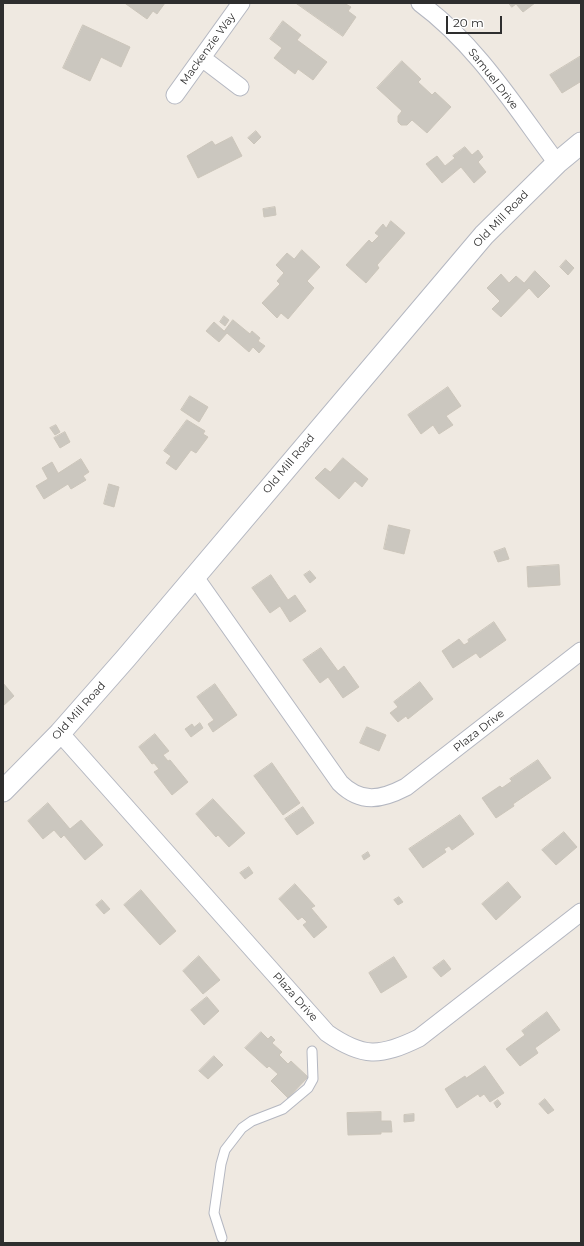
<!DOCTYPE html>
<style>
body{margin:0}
#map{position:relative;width:584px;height:1246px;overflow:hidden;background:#efe9e1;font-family:Montserrat,sans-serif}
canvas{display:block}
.frame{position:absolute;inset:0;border:4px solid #2e2e2e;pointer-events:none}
.scale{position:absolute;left:446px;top:16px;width:56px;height:18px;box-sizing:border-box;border:2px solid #2e2e2e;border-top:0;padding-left:5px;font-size:12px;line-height:14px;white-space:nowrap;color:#2e2e2e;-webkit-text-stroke:3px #fff;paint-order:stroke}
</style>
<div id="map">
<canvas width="584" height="1246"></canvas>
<div class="frame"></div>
<div class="scale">20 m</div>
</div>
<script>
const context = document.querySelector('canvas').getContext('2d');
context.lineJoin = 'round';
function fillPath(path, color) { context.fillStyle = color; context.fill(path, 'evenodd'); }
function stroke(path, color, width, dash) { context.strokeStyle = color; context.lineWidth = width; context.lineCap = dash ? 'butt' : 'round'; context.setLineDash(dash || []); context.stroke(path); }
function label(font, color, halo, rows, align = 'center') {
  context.font = font + ' Montserrat,sans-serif'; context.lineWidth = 3; context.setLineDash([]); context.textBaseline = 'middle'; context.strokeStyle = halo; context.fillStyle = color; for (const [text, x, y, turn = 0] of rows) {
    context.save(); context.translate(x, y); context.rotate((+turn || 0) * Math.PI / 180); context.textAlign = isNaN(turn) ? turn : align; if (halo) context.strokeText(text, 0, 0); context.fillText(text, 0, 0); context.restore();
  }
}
const building = new Path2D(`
 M165 3 157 14 153 11 147 19 126 4Z
 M296 3H344L351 7 348 11 356 17 343 36Z
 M509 3H535L523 12 516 4 512 7Z
 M283 21 301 35 297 40 327 62 313 80 298 69 295 74 274 58 282 48 270 39Z
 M83 25 130 47 121 67 101 57 90 81 63 68Z
 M581 56V84L580 82 562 93 550 75Z
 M402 61 421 79 418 82 432 95 435 92 451 107 427 133 412 120 407 125H401L398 122V116L402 111 377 88Z
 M256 131 261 137 254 144 248 138Z
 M232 137 242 156 198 178 187 156 212 141 215 145Z
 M465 147 472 155 478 150 483 157 478 162 486 172 474 183 461 167 442 183 426 164 437 156 445 166 455 158 453 156Z
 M275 207 276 215 264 217 263 209Z
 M391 221 405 233 377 265 379 268 366 283 346 265 369 240 372 243 379 236 375 233 383 224 386 228Z
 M302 250 320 267 307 281 314 288 288 319 281 313 277 318 262 303 280 284 277 281 284 273 276 265 287 253 294 259Z
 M566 260 574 268 568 275 560 267Z
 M535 271 550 286 538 298 529 288 501 317 492 309 500 301 487 288 501 274 509 283 516 276 524 283Z
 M224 316 229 320 225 326 220 322Z
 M233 320 250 334 252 331 260 338 258 341 265 346 259 353 253 347 249 352 227 333 219 342 206 331 214 322 224 331Z
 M448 387 461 406 446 416 453 425 439 434 433 425 421 434 408 415Z
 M190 396 208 407 199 422 181 410Z
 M187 420 205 431 203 434 208 437 196 453 191 450 176 470 166 463 171 456 164 451Z
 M56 425 60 432 55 435 50 428Z
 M65 432 70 442 60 448 54 438Z
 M343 458 368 479 362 487 355 481 339 499 315 478 325 468 330 472Z
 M81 459 89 472 83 476 86 480 71 489 68 484 44 499 36 486 48 479 42 468 52 462 58 473Z
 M109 484 119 487 114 507 104 504Z
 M389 525 410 530 404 554 384 549Z
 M505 548 509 559 498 562 494 552Z
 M559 565 560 585 528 587 527 567Z
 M310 571 316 578 310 583 304 575Z
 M271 575 288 600 295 595 306 611 290 622 280 606 270 613 252 588Z
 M494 622 506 640 480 658 476 653 453 668 442 651 459 639 464 645 469 642 468 640Z
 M321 648 338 671 344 666 359 687 343 698 328 677 320 683 303 660Z
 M420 682 433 699 408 719 406 716 398 722 390 713 398 707 394 702Z
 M3 683 14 696 3 706Z
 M215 684 237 715 213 732 208 724 214 720 197 697Z
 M200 723 203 728 191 737 185 729 192 724 194 727Z
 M367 727 386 735 379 751 360 743Z
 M155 734 169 751 163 755 168 761 170 760 188 782 172 795 154 772 159 769 154 763 152 764 139 747Z
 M538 760 551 778 513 804 514 806 496 818 482 798 500 786 502 788 512 781 510 779Z
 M272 763 300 803 283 815 254 776Z
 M213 799 245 833 229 847 218 835 216 837 196 814Z
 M48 803 70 829 81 820 103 845 85 860 64 835 61 838 54 830 43 839 28 821Z
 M303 807 314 823 297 835 285 819Z
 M460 815 474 834 452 850 449 846 444 849 446 852 423 868 409 849Z
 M564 832 577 847 556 865 542 850Z
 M368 852 370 856 364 860 362 856Z
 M249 867 253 873 245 879 240 873Z
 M508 882 521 897 496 920 482 904Z
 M295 884 315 906 311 908 327 927 314 938 303 925 307 922 302 917 298 920 279 899Z
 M141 890 176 931 160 945 124 905Z
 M399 897 403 902 398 905 394 900Z
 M102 900 110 909 104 914 96 905Z
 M199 956 220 980 203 994 183 971Z
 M394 957 407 977 381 993 369 973Z
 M444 960 451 969 441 977 433 968Z
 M207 997 219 1011 204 1025 191 1010Z
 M547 1012 560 1030 535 1048 538 1053 520 1066 506 1049 525 1035 522 1031Z
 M261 1032 268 1039 271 1036 275 1040 272 1043 282 1052 279 1055 288 1064 291 1061 308 1077 288 1098 271 1081 278 1074 269 1066 267 1068 245 1048Z
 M214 1056 223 1065 208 1079 199 1071Z
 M485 1066 504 1093 490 1102 484 1094 480 1097 478 1094 457 1108 445 1089 465 1076 466 1078Z
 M545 1099 554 1110 548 1114 539 1104Z
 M498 1100 501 1104 497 1108 494 1103Z
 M381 1112V1121H391L392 1132H381V1134L348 1135 347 1113Z
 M414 1114V1121L404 1122V1115Z`);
fillPath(building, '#cbc7bf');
stroke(building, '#cbc5ba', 1);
const service = new Path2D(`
 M222 1238 214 1213 221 1164 225 1150 242 1128 252 1121 283 1109 308 1088 313 1079 312 1051`);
const minor = new Path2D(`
 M420 3C477 45 515 107 557 163
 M202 58 240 87
 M175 95 241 3
 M194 576 340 783C361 804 381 800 406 787L581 651
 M60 733 327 1033C363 1058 380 1057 419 1038L581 912`);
const tertiary = new Path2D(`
 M3 791 60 733 126 658 484 235 557 163 581 143`);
stroke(service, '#b4b7c1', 11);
stroke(minor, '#b4b7c1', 19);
stroke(tertiary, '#b4b7c1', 23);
stroke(service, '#fff', 9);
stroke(minor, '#fff', 17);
stroke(tertiary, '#fff', 21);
label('11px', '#2e2e2e', '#fff', [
 ["Mackenzie Way",208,49,-54],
 ["Samuel Drive",493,79,52],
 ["Old Mill Road",501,219,-46],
 ["Old Mill Road",289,464,-50],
 ["Old Mill Road",79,711,-48],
 ["Plaza Drive",479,731,-38],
 ["Plaza Drive",295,997,48]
]);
</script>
